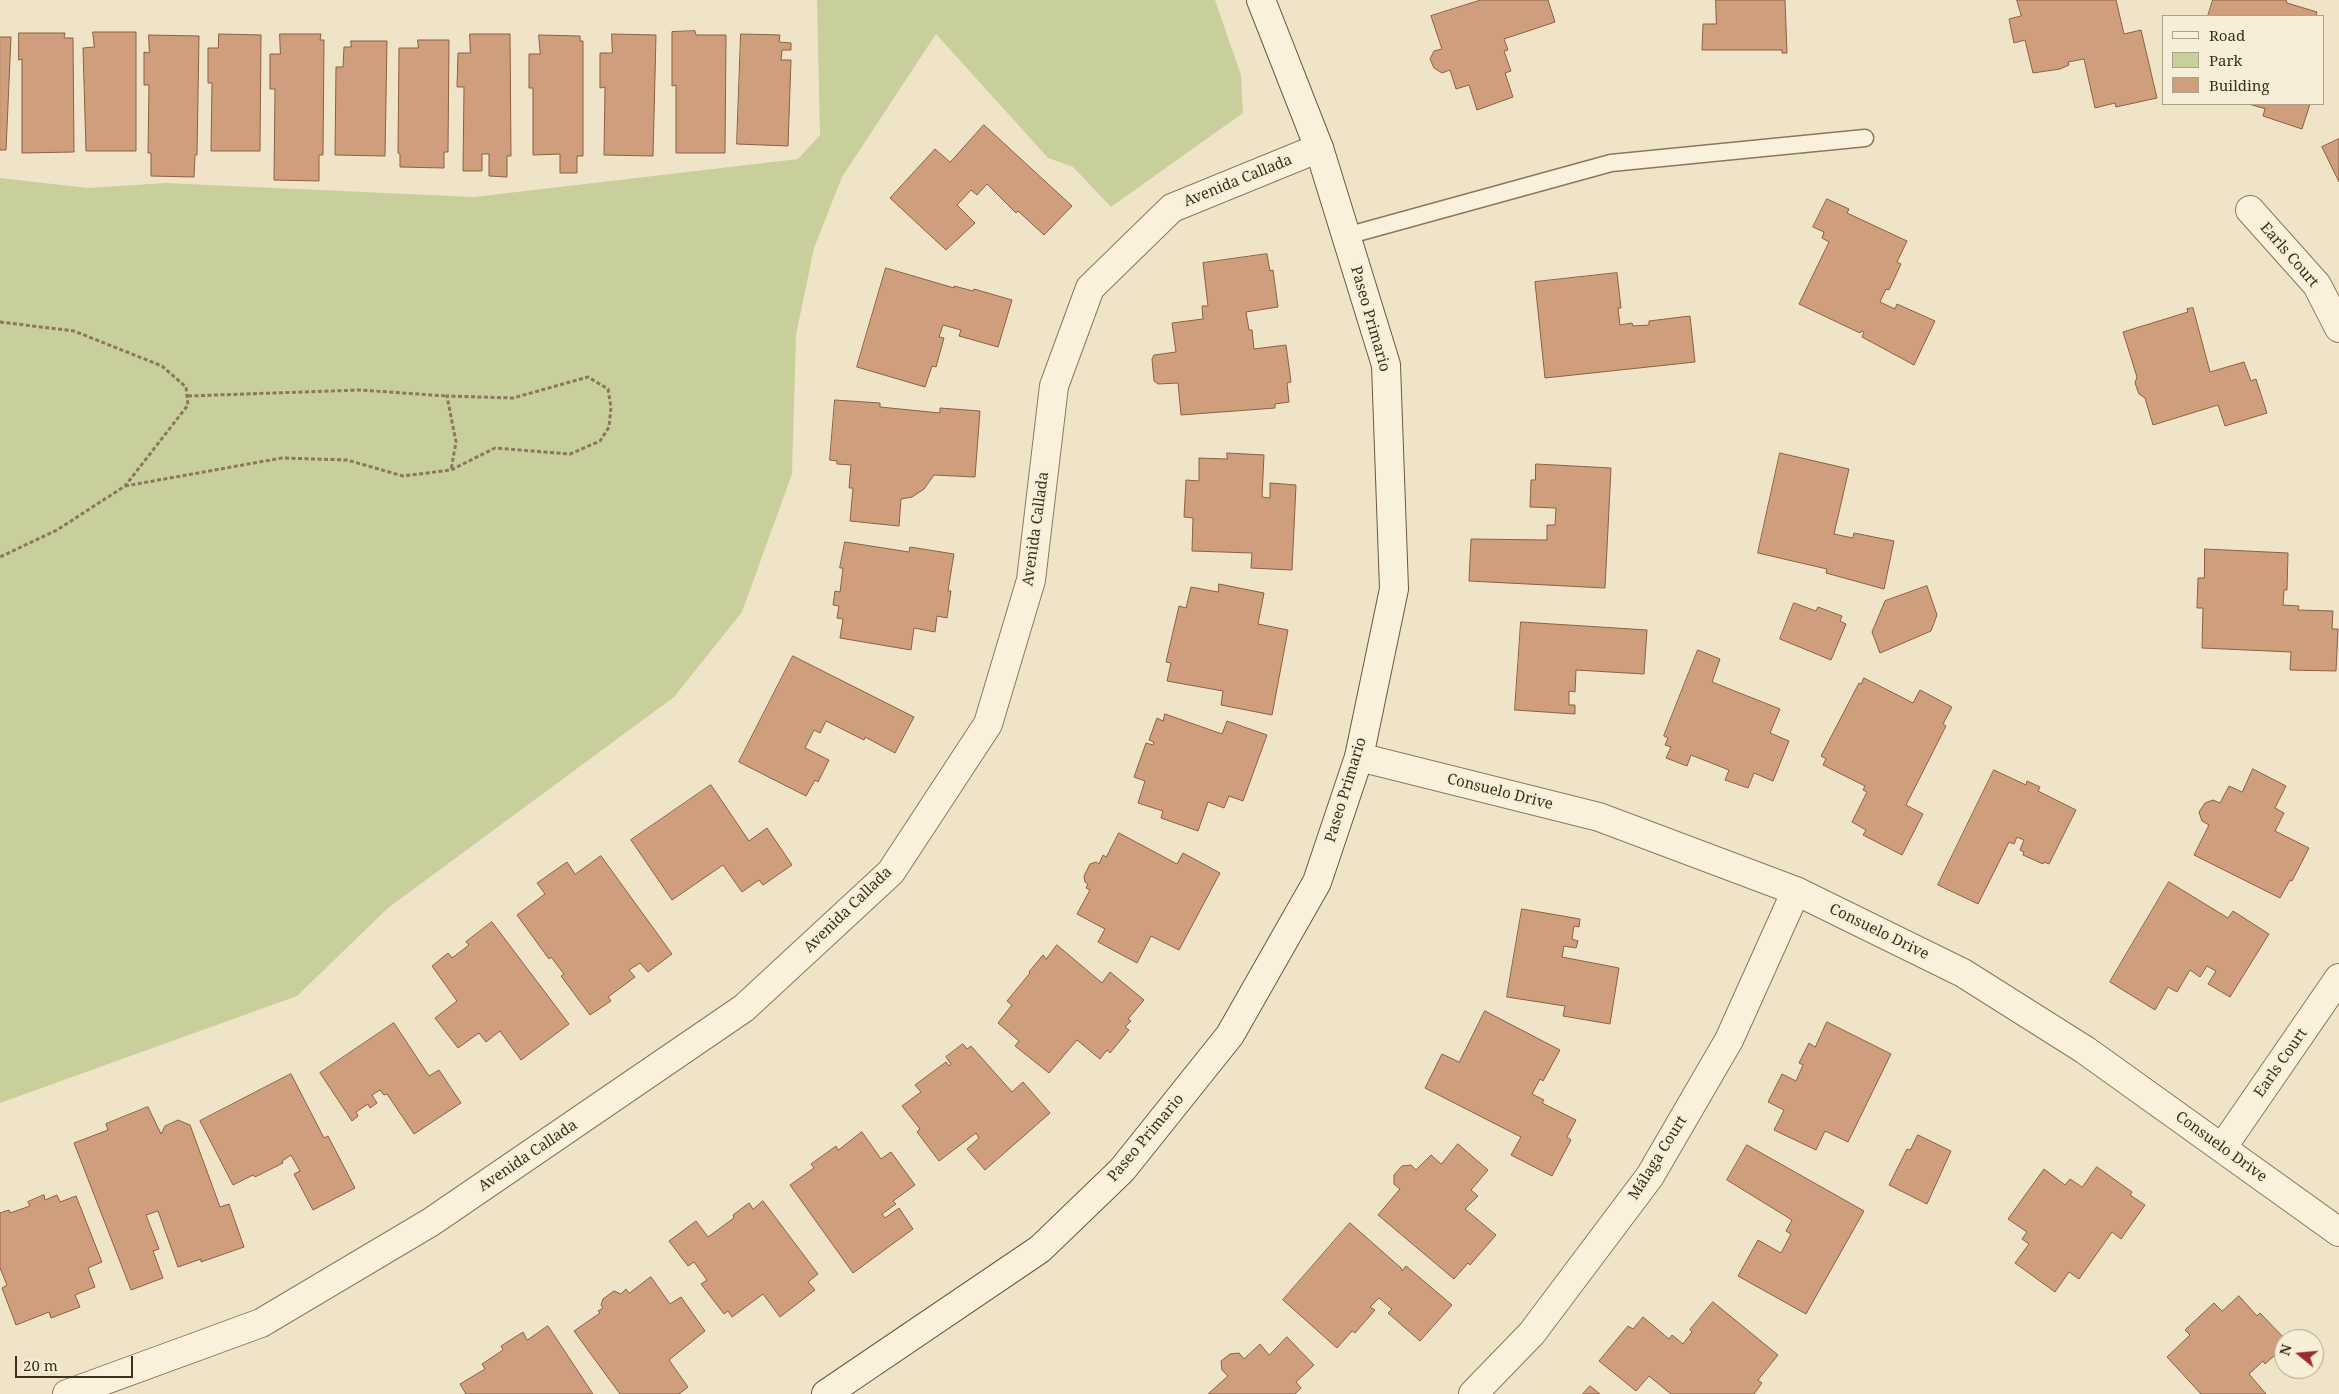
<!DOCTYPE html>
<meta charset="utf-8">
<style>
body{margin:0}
#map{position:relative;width:2339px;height:1394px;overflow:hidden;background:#f0e4c8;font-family:"Noto Serif",serif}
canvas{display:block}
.legend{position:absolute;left:2162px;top:15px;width:162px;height:90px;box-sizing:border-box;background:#f7eed8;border:1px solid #ada18e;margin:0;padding:6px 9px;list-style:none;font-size:15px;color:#3d2e20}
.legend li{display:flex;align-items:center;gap:10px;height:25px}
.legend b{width:25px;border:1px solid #ada18e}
.north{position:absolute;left:2274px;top:1329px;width:50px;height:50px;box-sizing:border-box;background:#f7eed8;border:1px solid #ada18e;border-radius:50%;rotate:287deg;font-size:14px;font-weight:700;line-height:20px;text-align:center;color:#3d2e20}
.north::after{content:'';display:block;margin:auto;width:18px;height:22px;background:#9e2a2b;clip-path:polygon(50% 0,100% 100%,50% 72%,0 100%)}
.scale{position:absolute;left:15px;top:1356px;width:118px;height:22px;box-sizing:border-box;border:2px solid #3d2e20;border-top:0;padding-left:6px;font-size:15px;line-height:18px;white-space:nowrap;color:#3d2e20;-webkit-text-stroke:4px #f7eed8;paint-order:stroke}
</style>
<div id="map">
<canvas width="2339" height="1394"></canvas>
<ul class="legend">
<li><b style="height:6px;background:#faf1dc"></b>Road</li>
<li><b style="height:14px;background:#c9cf9b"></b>Park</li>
<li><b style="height:14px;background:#cf9f7d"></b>Building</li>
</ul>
<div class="north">N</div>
<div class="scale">20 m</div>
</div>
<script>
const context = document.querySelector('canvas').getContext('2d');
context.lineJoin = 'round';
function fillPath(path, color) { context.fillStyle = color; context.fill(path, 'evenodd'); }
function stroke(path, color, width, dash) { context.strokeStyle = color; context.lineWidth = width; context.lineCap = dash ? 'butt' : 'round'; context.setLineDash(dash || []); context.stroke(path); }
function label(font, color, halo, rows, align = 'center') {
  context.font = font + ' "Noto Serif",serif'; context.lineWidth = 4.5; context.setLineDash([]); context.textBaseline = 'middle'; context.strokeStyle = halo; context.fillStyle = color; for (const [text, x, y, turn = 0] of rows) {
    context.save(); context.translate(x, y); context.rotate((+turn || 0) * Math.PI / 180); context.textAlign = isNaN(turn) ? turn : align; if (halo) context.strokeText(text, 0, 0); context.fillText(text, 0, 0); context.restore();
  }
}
fillPath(new Path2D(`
 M817 0H1215L1241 75 1243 113 1111 207 1073 167 1048 158 936 34 842 177 814 248 796 335 792 474 742 612 674 697 388 908 297 996 0 1103V178L88 188 165 183 474 197 798 159 820 135Z`), '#c9cf9b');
const building = new Path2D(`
 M1481 0H1548L1555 22 1504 39 1508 50 1504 51 1511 71 1505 73 1513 97 1477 110 1469 85 1456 89 1450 70 1442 73 1434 68 1430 59 1434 51 1442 49 1431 16Z
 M1716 0H1785L1787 53H1782V50H1702L1703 24H1716Z
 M2017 0H2116L2124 34 2141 30 2157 98 2116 107 2115 103 2095 108 2084 59 2068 62 2069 65 2060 69 2033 73 2025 40 2014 43 2009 19 2021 16Z
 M2213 0H2286L2287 3 2317 12 2316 16H2208Z
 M695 31 696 35H726L725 153H676V85L672 86V32Z
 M93 32H136V151H86L83 48 94 47Z
 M19 33H65L64 38H73L74 152 22 153V59L19 60Z
 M219 34 261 35 260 151H211L212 83H208V48H218Z
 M280 34H321L320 40H324L323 155H319V181L274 180 275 89H270V54H280Z
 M470 34H510L511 156H507V177L489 176V154H482V171H463L464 87H457L458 53H470Z
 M612 34 656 35 653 156 604 155 605 87 600 88V53H612Z
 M741 34 780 35 779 42 791 43V50H782L781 60H791L788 146 737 144Z
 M149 35 199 36 197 155H195L194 177 151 176V153H148L149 85H144V52L149 53Z
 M539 35 580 36V41H583V156H577V173H560V154L533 155V88H529V54H540Z
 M0 37H11L6 150H0Z
 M418 40H449L448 152H444V168L400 167V154L398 153 399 48H418Z
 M351 41H387L385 156 335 155 336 67H343L344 47H351Z
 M2249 104H2310L2302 129 2263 116 2265 109Z
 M984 125 1072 206 1044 235 1018 211 1016 213 987 184 977 195 971 190 957 205 975 223 946 250 890 198 935 149 950 162Z
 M2339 139V182L2322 147Z
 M1827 199 1849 209 1847 213 1907 241 1897 262 1901 264 1889 290 1886 289 1880 302 1895 309 1897 304 1935 321 1914 365 1862 337 1864 332 1862 331 1860 333 1799 304 1829 242 1822 238 1824 232 1813 227Z
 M1267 254 1270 271 1273 270 1278 307 1246 312 1249 330H1252L1254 349 1286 345 1291 382 1287 383 1289 402 1275 404V408L1181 415 1178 383 1158 384 1154 381 1152 359 1154 355 1176 352 1172 323 1203 319 1202 306H1208L1203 263Z
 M886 268 954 288V286L973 291 974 289 1012 300 998 347 959 336 961 330 943 325 939 337 944 338 936 367 932 366 925 387 857 367Z
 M1617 273 1621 308H1618L1620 325 1632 323 1633 326 1649 325V321L1690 316 1695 362 1545 378 1535 282Z
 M2193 308 2210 372 2244 362 2251 381 2256 379 2267 413 2225 426 2218 405 2153 425 2145 398 2139 394 2135 383 2137 377 2123 332 2188 312 2187 309Z
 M835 400 880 403V407L940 413V408L980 411 975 477 934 475 924 489 912 497 901 499 899 526 850 521 853 488H849L851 465 837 464V461L830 460Z
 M1227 453 1264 455 1262 497 1270 498V483L1296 485 1292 570 1251 568 1252 553 1192 551 1193 518 1184 517 1186 480 1199 481V458L1227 459Z
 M1780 453 1849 469 1834 534 1853 538 1854 533 1894 541 1884 589 1826 573 1827 569 1758 553Z
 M1536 464 1611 468 1605 588 1469 581 1471 539 1547 540V525H1555L1556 508 1530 507 1531 480H1535Z
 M845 542 909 552 910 547 954 554 948 591H951L947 618 937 616 935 632 914 628 911 650 840 638 843 619 837 618 839 606 833 605 835 591 840 592 843 568H840Z
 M2205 549 2288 553 2287 590H2284L2283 605 2299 606 2298 610 2333 611 2332 629H2338L2336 671 2290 670 2291 652 2202 648 2203 608H2197L2198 578H2204Z
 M1219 584 1264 593 1258 624 1288 630 1272 715 1221 705 1223 691 1167 681 1171 663 1166 662 1179 606 1186 608 1191 587 1218 592Z
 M1927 586 1937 615 1931 631 1880 653 1872 632 1885 601Z
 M1794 603 1816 611 1818 607 1842 616 1840 621 1846 624 1831 660 1780 639Z
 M1521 622 1647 630 1644 674 1576 670 1575 692 1569 691V705H1575V714L1515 710Z
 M1698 650 1720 659 1712 682 1780 709 1770 733 1789 741 1773 781 1754 773 1748 788 1725 780 1729 770 1691 755 1687 766 1666 758 1671 747 1665 745 1668 738 1664 736Z
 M793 656 914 717 895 753 865 737 864 740 826 721 820 733 814 730 805 748 829 760 818 782 815 780 806 796 739 762Z
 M1864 678 1913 703 1920 690 1952 707 1943 724 1946 726 1906 805 1923 814 1902 855 1863 835 1866 830 1852 822 1867 792 1863 790 1865 786 1823 765 1826 759 1821 756 1859 683 1861 684Z
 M1165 714 1222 734 1227 721 1267 735 1243 801 1229 796 1224 808 1208 802 1198 831 1161 818 1163 811 1138 803 1145 781 1134 777 1146 743 1153 745 1154 742 1149 740 1157 718 1163 721Z
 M2253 769 2286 786 2275 808 2284 813 2275 831 2309 848 2292 881 2290 880 2280 898 2194 855 2209 825 2202 821 2199 812 2205 803 2213 800 2220 803 2229 786 2242 792Z
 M1994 770 2026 785 2027 781 2040 787 2038 791 2076 810 2049 864 2044 862 2043 864 2023 855 2024 852 2020 850 2024 840 2017 837 2014 844 2009 842 1978 904 1938 885Z
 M711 785 749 841 767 828 792 865 763 885 759 880 742 892 723 865 672 900 631 840Z
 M1119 833 1177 864 1183 853 1220 873 1179 950 1151 936 1137 963 1098 942 1105 929 1077 914 1090 890 1086 888 1088 884 1085 882 1084 876 1090 864 1096 862 1099 864 1103 855 1106 857Z
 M601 856 672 954 648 972 640 963 629 970 635 977 608 997 611 1001 590 1015 561 976 564 974 551 957 549 959 517 915 545 894 537 883 567 862 575 874Z
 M2169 882 2228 918 2233 911 2269 934 2230 997 2208 984 2216 971 2207 966 2200 977 2190 970 2177 992 2168 987 2155 1010 2110 982Z
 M1522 909 1580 919 1579 927 1574 926 1572 939 1578 941 1576 948 1564 946 1562 957 1619 968 1610 1024 1563 1016 1565 1006 1507 997Z
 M492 922 569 1024 521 1060 500 1031 486 1042 479 1033 458 1048 435 1018 457 1001 432 966 448 953 452 958 469 945 466 942Z
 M1057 945 1102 983 1110 972 1144 1000 1128 1019 1131 1021 1125 1027 1129 1030 1110 1053 1107 1050 1100 1059 1077 1040 1049 1073 1015 1046 1019 1041 998 1023 1012 1005 1007 1001 1030 973 1029 972 1043 955 1046 959Z
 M1485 1011 1560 1050 1543 1081 1540 1079 1532 1094 1544 1100 1542 1103 1576 1120 1567 1137 1571 1140 1552 1176 1511 1155 1521 1137 1425 1088 1442 1054 1459 1062Z
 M1827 1022 1891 1054 1848 1142 1825 1131 1816 1150 1774 1130 1784 1110 1768 1102 1782 1074 1796 1081 1803 1065 1799 1063 1809 1043 1815 1047Z
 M394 1023 429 1076 439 1070 461 1103 414 1134 387 1094 384 1095 380 1090 372 1095 377 1103 370 1108 368 1104 356 1112 358 1116 352 1121 320 1073Z
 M963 1044 967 1049 971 1046 1012 1092 1023 1082 1050 1113 985 1170 967 1149 979 1138 976 1133 939 1161 917 1132 920 1129 902 1106 921 1092 915 1085 946 1062 949 1066 951 1064 946 1057Z
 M291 1074 324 1138 328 1136 355 1188 313 1210 294 1174 300 1171 291 1155 282 1161 283 1163 255 1177 253 1175 233 1185 200 1121Z
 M148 1107 161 1134 165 1126 178 1120 190 1125 220 1207 229 1204 244 1247 201 1262V1259L178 1267 158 1211 146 1215 159 1249 153 1251 163 1278 131 1290 74 1143 108 1130 106 1124Z
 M862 1132 881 1159 891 1152 915 1185 893 1201 896 1204 882 1214 885 1218 899 1208 913 1229 853 1273 790 1185 814 1168 811 1164 836 1146 838 1150Z
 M1918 1135 1951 1151 1927 1204 1889 1185 1907 1149 1910 1150Z
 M1458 1144 1488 1170 1471 1190 1478 1196 1465 1209 1496 1235 1470 1265 1468 1263 1454 1279 1378 1215 1400 1189 1394 1184V1175L1402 1166 1411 1165 1416 1170 1431 1155 1441 1164Z
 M1747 1145 1864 1211 1806 1314 1738 1276 1758 1240 1781 1253 1791 1234 1786 1231 1792 1220 1727 1180Z
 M2097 1167 2132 1192 2130 1195 2145 1205 2121 1239 2112 1232 2079 1279 2069 1272 2055 1292 2015 1263 2029 1244 2022 1239 2027 1232 2008 1219 2044 1169 2065 1185 2070 1179 2082 1187Z
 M44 1195 45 1200 57 1195 60 1202 76 1196 102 1262 88 1268 95 1287 75 1295 80 1307 51 1318 49 1312 16 1325 2 1288 7 1285 0 1268V1213L9 1210 10 1213 30 1206 28 1202Z
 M763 1201 818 1274 808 1282 815 1290 780 1317 763 1294 732 1317 728 1311 724 1314 701 1284 707 1280 694 1262 688 1266 669 1241 696 1221 708 1237 734 1218 733 1215 749 1203 753 1209Z
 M1350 1223 1401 1268 1402 1271 1406 1266 1452 1305 1420 1341 1388 1313 1392 1309 1379 1298 1370 1307 1375 1310 1355 1333 1352 1331 1337 1348 1283 1300Z
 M651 1277 670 1304 681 1297 705 1331 669 1360 688 1387 679 1394H620L574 1331 600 1313 598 1311 603 1308 601 1305 603 1299 614 1291 621 1294 626 1289 629 1293Z
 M2239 1296 2257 1316 2260 1313 2285 1339 2284 1347 2265 1364 2263 1361 2249 1374 2266 1394H2201L2167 1357 2190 1335 2185 1330 2214 1303 2222 1311Z
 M1713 1302 1778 1355 1758 1380 1762 1383 1754 1394H1671L1649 1376 1636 1391 1599 1361 1628 1326 1633 1329 1643 1317 1669 1339 1672 1335 1683 1344 1692 1332 1690 1330Z
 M548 1326 593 1394H466L460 1384 485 1369 482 1364 503 1350 501 1346 523 1332 527 1340Z
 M1287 1337 1314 1365 1296 1382 1301 1388 1295 1394H1208L1228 1376 1222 1370 1221 1361 1230 1354 1239 1353 1244 1359 1260 1344 1269 1355Z
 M1590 1386 1600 1394H1583Z`);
fillPath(building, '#cf9f7d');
stroke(building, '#8d5f41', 1);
const lane = new Path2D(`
 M1346 236 1611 163 1865 138`);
const street = new Path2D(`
 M2250 210 2317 285 2339 328
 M1359 757 1599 817 1796 891 1963 973 2085 1050 2339 1232
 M2222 1148 2339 978
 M67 1394 261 1323 431 1222 744 1008 891 872 988 724 1031 580 1054 386 1090 288 1172 208 1319 148
 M1473 1394 1532 1333 1650 1176 1729 1040 1796 891`);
const secondary = new Path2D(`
 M826 1394 1040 1249 1122 1170 1230 1035 1317 882 1359 757 1394 589 1386 365 1319 148 1261 0`);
stroke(lane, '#8d765c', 19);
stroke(street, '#8d765c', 30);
stroke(secondary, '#6f573f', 30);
stroke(new Path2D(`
 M0 322 74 331 162 366 186 387 188 405 125 486 57 530 0 557
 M188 396 360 390 447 396
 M125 486 282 458 347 460 403 476 451 470 495 448 570 454 600 441 609 427 611 407 608 389 588 377 513 398 447 396 456 442 451 470`), '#8d765c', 3, [4, 2.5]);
stroke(lane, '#faf1dc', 16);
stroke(street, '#faf1dc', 28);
stroke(secondary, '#faf1dc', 28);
label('15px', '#3d2e20', '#f7eed8', [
 ["Avenida Callada",1238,181,-22],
 ["Earls Court",2289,255,49],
 ["Paseo Primario",1370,319,74],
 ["Avenida Callada",1036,529,-82],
 ["Paseo Primario",1346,790,-73],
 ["Consuelo Drive",1500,792,14],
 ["Avenida Callada",848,910,-44],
 ["Consuelo Drive",1879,932,26],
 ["Earls Court",2281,1063,-55],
 ["Paseo Primario",1146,1138,-50],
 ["Consuelo Drive",2221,1147,36],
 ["Avenida Callada",528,1156,-34],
 ["Málaga Court",1658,1158,-58]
]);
</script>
